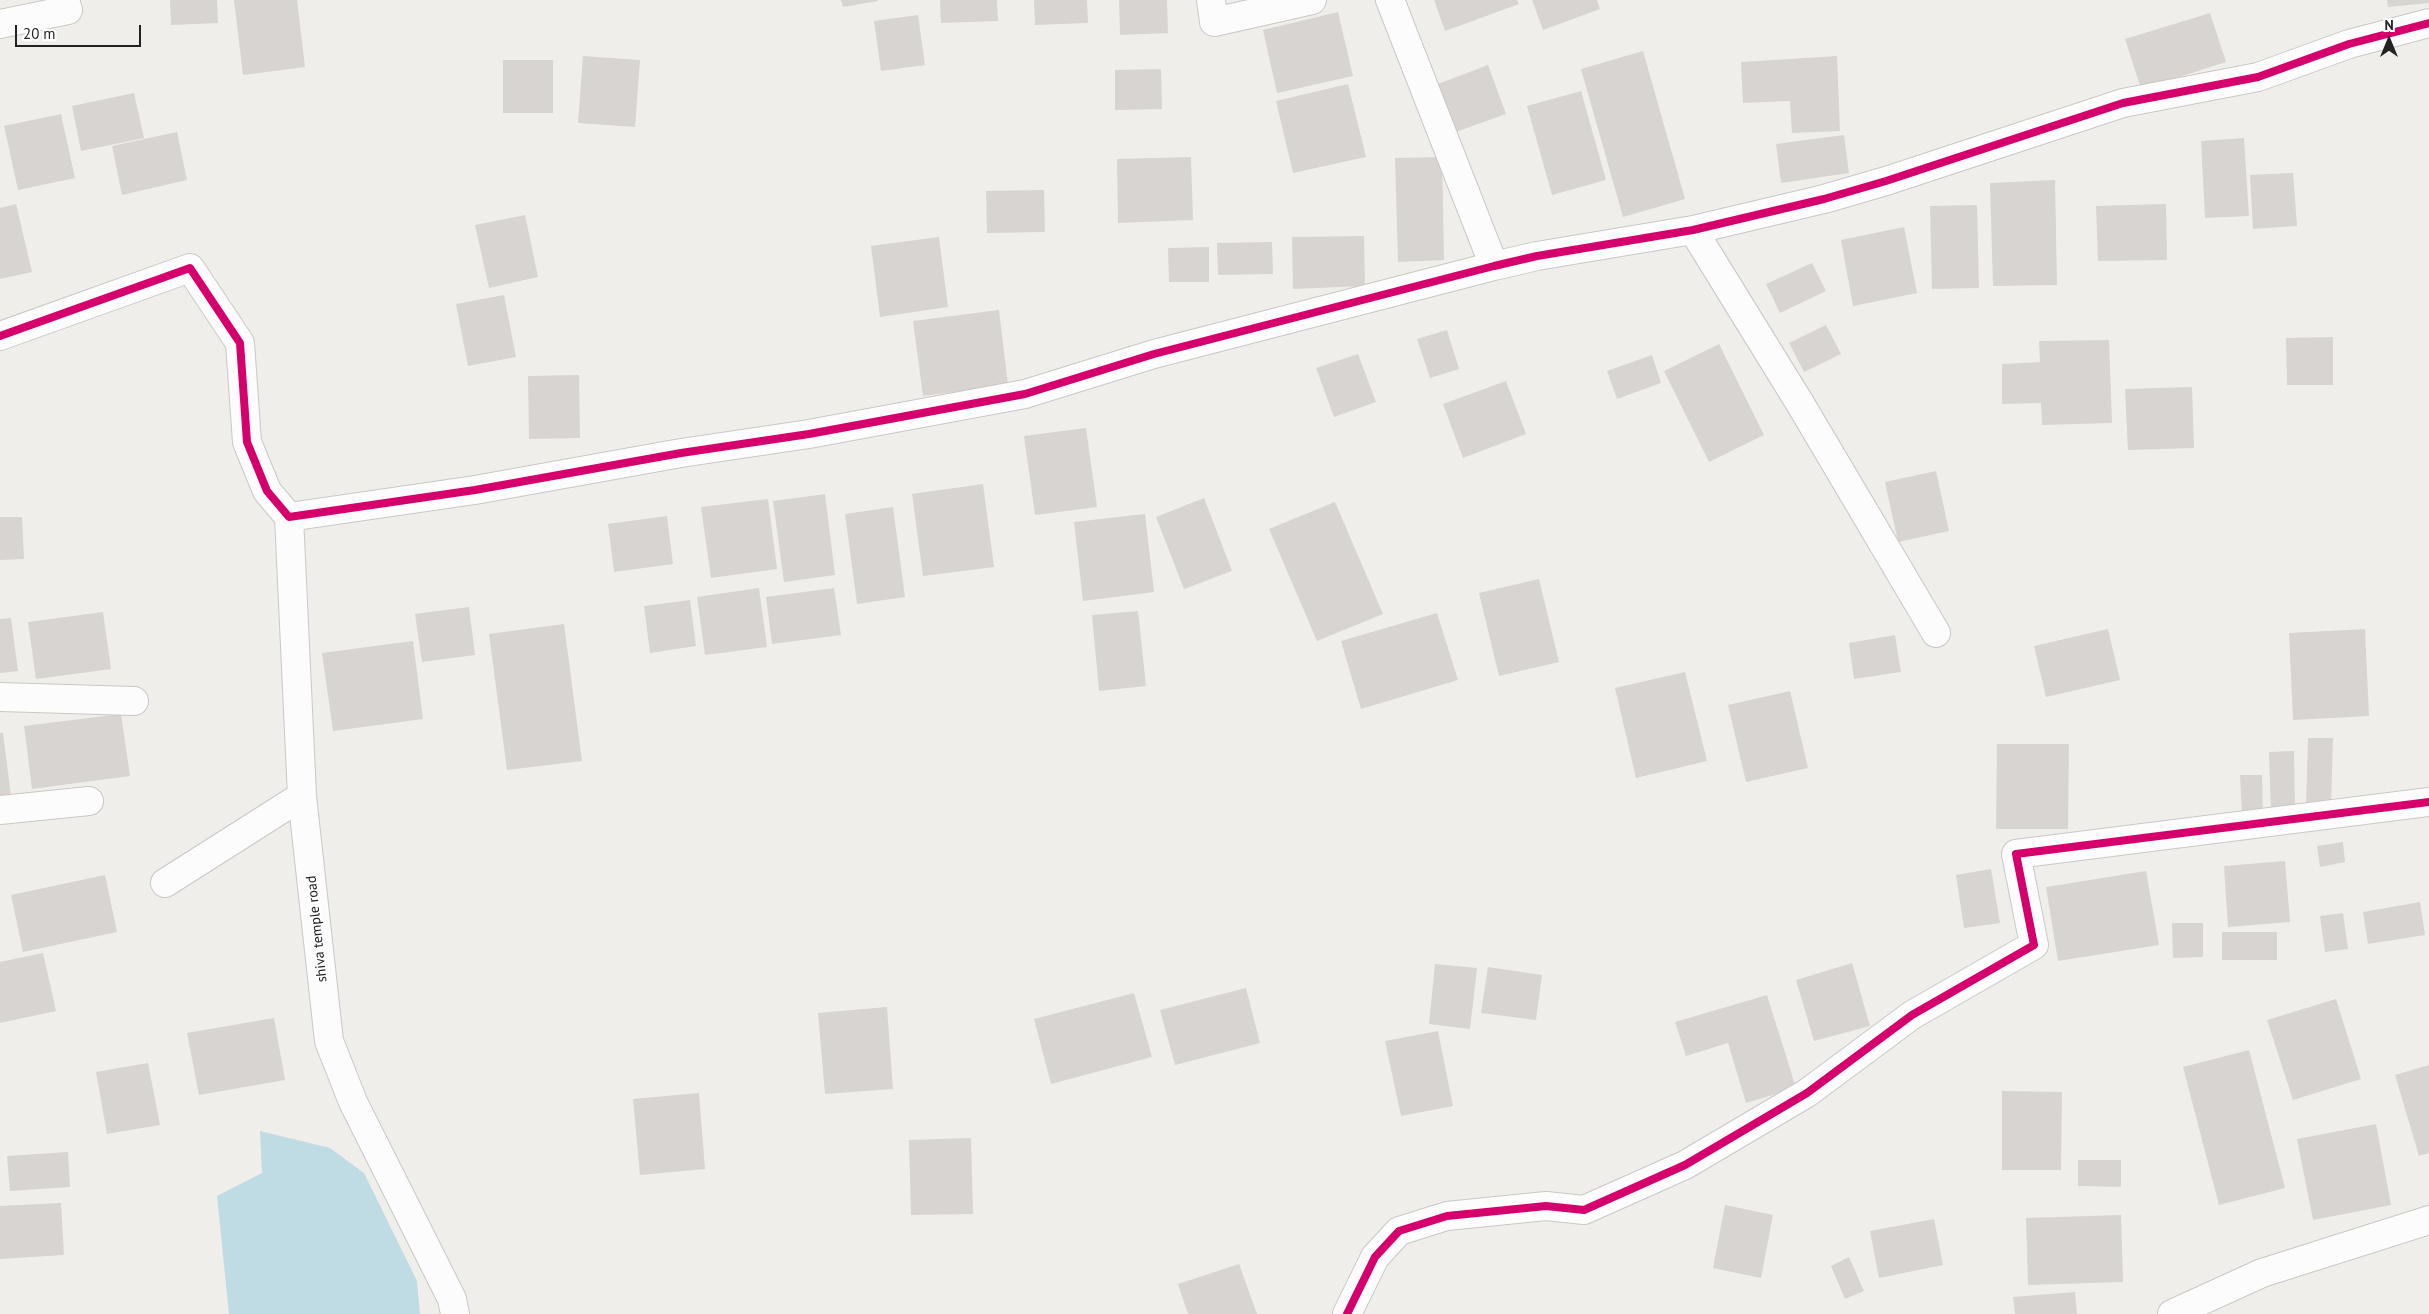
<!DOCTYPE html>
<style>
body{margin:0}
#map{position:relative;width:2429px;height:1314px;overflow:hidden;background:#f0eeeb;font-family:"PT Sans",sans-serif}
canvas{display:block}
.north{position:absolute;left:2364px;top:15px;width:50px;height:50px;-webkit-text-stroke:4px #fff;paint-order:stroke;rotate:0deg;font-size:14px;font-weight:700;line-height:20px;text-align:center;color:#222}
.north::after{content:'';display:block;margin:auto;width:18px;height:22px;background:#222;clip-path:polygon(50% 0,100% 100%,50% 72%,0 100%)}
.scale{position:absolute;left:15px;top:25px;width:126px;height:22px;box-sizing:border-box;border:2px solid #222;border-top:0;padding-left:6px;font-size:15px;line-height:18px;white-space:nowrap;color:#222;-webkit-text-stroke:4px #fff;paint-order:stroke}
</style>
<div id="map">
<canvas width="2429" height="1314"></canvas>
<div class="north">N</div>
<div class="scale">20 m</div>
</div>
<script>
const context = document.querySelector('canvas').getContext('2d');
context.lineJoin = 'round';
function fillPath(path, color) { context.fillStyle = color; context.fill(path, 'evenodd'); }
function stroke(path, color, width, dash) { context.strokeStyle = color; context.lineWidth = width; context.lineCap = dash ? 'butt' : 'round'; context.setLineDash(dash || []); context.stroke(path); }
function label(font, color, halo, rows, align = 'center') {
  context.font = font + ' "PT Sans",sans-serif'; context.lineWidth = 4; context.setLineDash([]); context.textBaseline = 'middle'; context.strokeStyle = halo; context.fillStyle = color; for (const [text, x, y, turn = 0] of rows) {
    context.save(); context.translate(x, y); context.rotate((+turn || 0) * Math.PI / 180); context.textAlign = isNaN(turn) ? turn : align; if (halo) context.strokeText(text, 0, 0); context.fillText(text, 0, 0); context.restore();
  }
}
fillPath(new Path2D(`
 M260 1131 330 1148 364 1173 417 1281 420 1314H229L217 1196 262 1173Z`), '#bfdbe3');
fillPath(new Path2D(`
 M170 0H217L218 23 171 25Z
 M234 0H297L305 67 243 75Z
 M841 0H878V1L843 7Z
 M940 0H997L998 21 941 23Z
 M1034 0H1087L1088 23 1035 25Z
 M1119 0H1167L1168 33 1120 35Z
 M1434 0H1517L1519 4 1445 31Z
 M1532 0H1597L1600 9 1543 30Z
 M2387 0H2429V3L2388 7Z
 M1338 12 1353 76 1277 93 1263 30Z
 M2210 13 2226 62 2141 89 2125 39Z
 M918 15 925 65 881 71 874 21Z
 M1643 51 1685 199 1623 217 1581 69Z
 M583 56 640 60 635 127 578 123Z
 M1837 56 1840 131 1792 133 1790 101 1743 103 1741 62Z
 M503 60H553V113H503Z
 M1488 65 1506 114 1453 133 1435 85Z
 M1161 69 1162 109 1115 110V70Z
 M1348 84 1366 157 1293 173 1276 101Z
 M1581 91 1606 180 1552 195 1527 106Z
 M134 93 144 138 81 151 72 106Z
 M61 114 75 178 18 190 4 126Z
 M177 132 187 180 122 195 112 146Z
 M1844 135 1849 173 1781 183 1776 144Z
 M2244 138 2249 216 2205 218 2201 141Z
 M1191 157 1193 220 1118 223 1117 159Z
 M1442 157 1444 260 1398 262 1395 158Z
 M2293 173 2297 226 2253 229 2250 175Z
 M2055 180 2057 285 1993 286 1990 183Z
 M1044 190 1045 232 987 233 986 191Z
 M16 204 32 272 0 279V208Z
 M2166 204 2167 260 2098 261 2096 206Z
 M1977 205 1979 288 1932 289 1930 206Z
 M525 215 538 277 489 288 475 225Z
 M1904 227 1917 293 1853 306 1841 240Z
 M1364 236 1365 286 1293 289 1292 237Z
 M939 237 948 307 880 317 871 246Z
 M1272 242 1273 274 1218 275 1217 243Z
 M1209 247V282H1169L1168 248Z
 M1812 263 1826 291 1780 313 1766 284Z
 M504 295 516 357 468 366 456 304Z
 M999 310 1008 385 923 396 913 321Z
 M1826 325 1841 354 1804 372 1789 343Z
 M1447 330 1459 369 1430 378 1417 339Z
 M2333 337V385H2287L2286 338Z
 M2109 340 2112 423 2042 425 2041 403 2002 404V364L2040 362 2039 341Z
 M1719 344 1764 435 1709 462 1664 371Z
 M1358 354 1376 402 1334 417 1316 368Z
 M1652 355 1661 383 1617 399 1607 371Z
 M579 375 580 438 529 439 528 376Z
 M1506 381 1526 434 1463 458 1443 404Z
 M2192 387 2194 448 2128 450 2125 389Z
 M1086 428 1097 507 1035 515 1024 436Z
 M1936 471 1949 531 1898 542 1885 482Z
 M983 484 994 567 923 576 912 494Z
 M825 494 835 575 784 582 773 501Z
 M1204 498 1232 571 1184 589 1156 517Z
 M768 499 777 569 711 578 701 507Z
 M1335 502 1383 614 1317 641 1269 529Z
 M893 507 905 597 857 604 845 514Z
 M1145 514 1154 592 1083 601 1074 522Z
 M667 516 673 564 614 572 608 524Z
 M0 517H22L24 559 0 560Z
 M1539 579 1559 662 1499 676 1479 593Z
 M759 588 767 647 705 655 697 597Z
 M834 588 841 635 772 644 766 597Z
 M690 600 696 646 650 653 644 606Z
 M469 607 475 655 422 662 415 614Z
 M1138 611 1146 686 1099 691 1092 615Z
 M103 612 111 669 36 679 28 622Z
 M1437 613 1458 680 1361 709 1341 641Z
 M11 618 18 671 0 673V619Z
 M564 624 582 761 507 770 489 634Z
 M2108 629 2120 680 2046 697 2034 646Z
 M2365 629 2369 716 2293 720 2289 633Z
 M1895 635 1901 672 1854 679 1849 643Z
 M413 641 423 719 333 731 322 653Z
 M1685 672 1707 761 1636 778 1615 688Z
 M1790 691 1808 768 1746 782 1728 705Z
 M121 714 130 776 32 789 24 726Z
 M0 733H3L11 796 0 797Z
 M2308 738H2333L2331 807 2306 806Z
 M1997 744H2069L2068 829H1996Z
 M2294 751 2295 812 2271 813 2269 752Z
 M2240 775H2262L2263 816 2242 817Z
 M2343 842 2345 862 2320 867 2317 846Z
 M2285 861 2290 922 2228 927 2224 866Z
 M1991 869 2000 923 1964 928 1956 875Z
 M2146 871 2159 945 2058 961 2046 887Z
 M105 875 117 932 23 952 11 895Z
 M2420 902 2425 935 2368 944 2363 912Z
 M2343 913 2348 949 2325 952 2320 916Z
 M2172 923H2203V957L2173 958Z
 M2222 932H2277V960H2222Z
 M43 953 56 1011 0 1023V962Z
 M1852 963 1870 1026 1814 1041 1796 980Z
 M1435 964 1477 968 1470 1029 1429 1024Z
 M1488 967 1542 975 1536 1020 1481 1013Z
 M1246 988 1260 1043 1175 1065 1160 1010Z
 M1134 993 1152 1057 1051 1084 1034 1019Z
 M1767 995 1796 1088 1746 1103 1728 1043 1686 1056 1675 1022Z
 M2336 999 2361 1079 2293 1100 2267 1020Z
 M887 1007 893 1089 825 1094 818 1013Z
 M274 1018 285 1080 199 1095 187 1033Z
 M1438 1031 1453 1106 1401 1116 1385 1041Z
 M2249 1050 2285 1188 2219 1205 2183 1067Z
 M148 1063 160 1125 107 1134 96 1072Z
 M2429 1065V1153L2419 1156 2395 1075Z
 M2002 1091 2062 1092 2061 1170H2002Z
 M699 1093 705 1169 640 1175 633 1099Z
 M2376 1124 2391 1205 2313 1220 2297 1139Z
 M971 1138 973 1214 911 1215 909 1140Z
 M68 1152 70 1187 10 1191 7 1156Z
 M2078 1160H2121V1187L2078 1186Z
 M61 1203 64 1255 0 1259V1206Z
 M1725 1205 1773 1215 1761 1278 1713 1268Z
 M2121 1215 2123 1282 2028 1285 2026 1218Z
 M1934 1219 1943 1265 1879 1278 1870 1231Z
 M1849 1257 1864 1291 1845 1299 1831 1266Z
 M1239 1264 1257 1314H1188L1178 1284Z
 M2075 1292 2077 1314H2015L2013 1297Z`), '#d7d4d2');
const minor = new Path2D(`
 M1211 0 1214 22 1312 0
 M1390 0 1494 266
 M0 24 68 10 65 0
 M1693 230 1801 405 1936 633
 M0 336 190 268 240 343 247 442 267 491 289 517 475 490 681 453 809 434 1025 394 1154 354 1494 266 1537 256 1693 230 1824 199 1886 181 2123 103 2258 77 2349 44 2429 23
 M289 517 302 796 329 1041 353 1102 452 1299 455 1314
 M0 697 134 701
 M0 810 89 801
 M165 883 302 796
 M1347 1314 1375 1257 1399 1231 1447 1216 1546 1206 1584 1210 1685 1165 1807 1093 1912 1015 2034 945 2016 854 2429 802
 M2172 1314 2262 1273 2429 1220`);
stroke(minor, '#c9c8c7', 30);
stroke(minor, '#fdfcfc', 28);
stroke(new Path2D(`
 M0 336 190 268 240 343 247 442 267 491 289 517 475 490 681 453 809 434 1025 394 1154 354 1494 266 1537 256 1693 230 1824 199 1886 181 2123 103 2258 77 2349 44 2429 23
 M1347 1314 1375 1257 1399 1231 1447 1216 1546 1206 1584 1210 1685 1165 1807 1093 1912 1015 2034 945 2016 854 2429 802`), '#d6006c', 8);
label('14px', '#222', '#fff', [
 ["shiva temple road",317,929,-96]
]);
</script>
